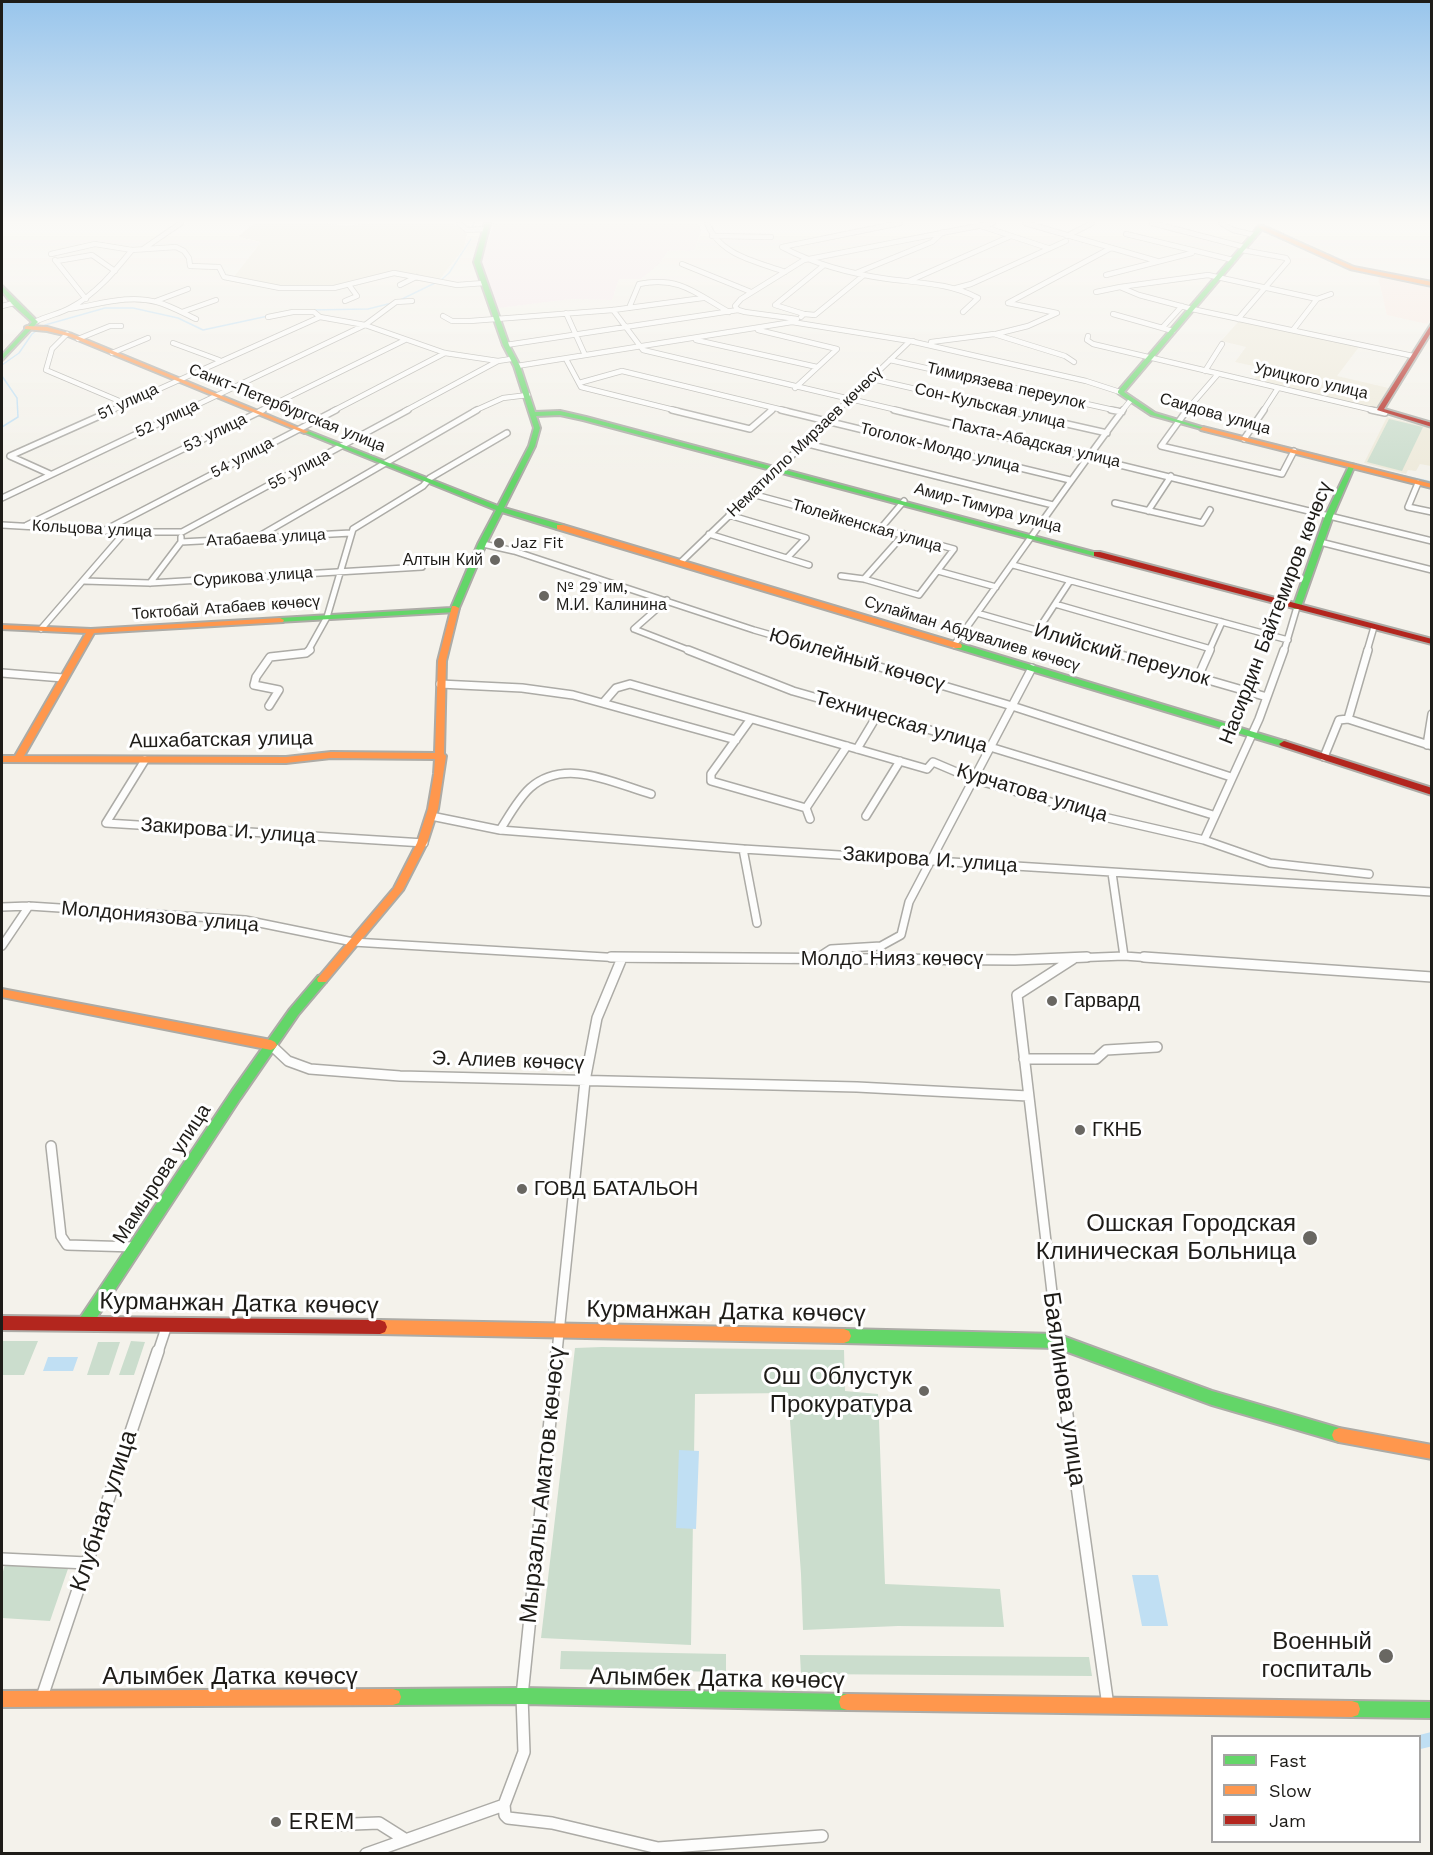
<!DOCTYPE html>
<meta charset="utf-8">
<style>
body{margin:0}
#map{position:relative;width:1433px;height:1855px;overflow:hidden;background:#f4f2eb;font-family:"Work Sans",sans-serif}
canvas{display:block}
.frame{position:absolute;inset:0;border:3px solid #1e1c18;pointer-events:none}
.legend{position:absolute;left:1211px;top:1735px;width:210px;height:108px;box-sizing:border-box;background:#fff;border:2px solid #a5a4a3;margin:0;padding:8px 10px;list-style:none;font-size:18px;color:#1e1c18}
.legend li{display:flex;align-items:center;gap:12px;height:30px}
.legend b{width:30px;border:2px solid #a5a4a3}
</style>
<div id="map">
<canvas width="1433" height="1855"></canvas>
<div class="frame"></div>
<ul class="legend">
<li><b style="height:8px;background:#63d668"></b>Fast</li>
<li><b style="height:8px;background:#ff974d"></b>Slow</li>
<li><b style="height:8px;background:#b3261e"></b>Jam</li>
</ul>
</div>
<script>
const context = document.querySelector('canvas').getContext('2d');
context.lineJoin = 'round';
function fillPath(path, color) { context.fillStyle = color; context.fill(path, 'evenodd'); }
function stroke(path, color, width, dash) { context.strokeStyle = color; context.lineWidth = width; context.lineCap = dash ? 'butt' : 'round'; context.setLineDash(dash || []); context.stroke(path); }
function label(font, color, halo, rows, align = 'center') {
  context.font = font + ' "Work Sans",sans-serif'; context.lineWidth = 6; context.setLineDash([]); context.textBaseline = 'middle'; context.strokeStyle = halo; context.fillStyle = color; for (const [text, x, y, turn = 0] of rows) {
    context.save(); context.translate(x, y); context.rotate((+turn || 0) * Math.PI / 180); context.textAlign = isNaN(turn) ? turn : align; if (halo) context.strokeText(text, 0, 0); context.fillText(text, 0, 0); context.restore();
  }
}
fillPath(new Path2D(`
 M254 223H321L346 226 371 223H454L467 234 464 248 439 280 395 272 334 287 279 289 233 278 261 242 238 237Z
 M1240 320 1359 347 1337 376 1393 389 1380 410 1255 379 1258 367 1235 362 1246 347 1221 341Z
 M1387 417 1431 428V466L1420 464 1416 471 1408 470 1406 474 1364 463Z`), '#eeeadb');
fillPath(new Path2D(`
 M494 223H697L701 230 695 250 668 251 660 263 641 279H619L612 300 572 299 498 308 480 264Z`), '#f7e9ed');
fillPath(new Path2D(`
 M1378 277 1431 288V318L1427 324 1387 315Z`), '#f9eae3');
fillPath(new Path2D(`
 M1389 419 1423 427 1402 471 1367 462Z
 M2 1341H38L24 1375H2Z
 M131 1341 145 1342 134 1375H119Z
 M98 1342H120L109 1375H87Z
 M602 1347 844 1350 845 1391 878 1394 885 1584 1000 1589 1004 1627 898 1626 803 1630 801 1574 788 1393 695 1394 691 1645 541 1638 575 1348Z
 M6 1561 70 1563 50 1621 2 1618V1575Z
 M561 1651 726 1654V1672L560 1669Z
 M800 1655 1089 1657 1092 1676 801 1674Z`), '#cbddcd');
fillPath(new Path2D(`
 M48 1357H78L73 1371H43Z
 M679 1450 699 1451 696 1529 676 1528Z
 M1132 1575H1158L1168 1626H1142Z`), '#c0dff3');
stroke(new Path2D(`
 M472 229 474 223
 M440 281 449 273 471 239
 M400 300 435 283
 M309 310 368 309 392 303
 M2 365 19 353 32 334 45 325 105 308H133L178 318 203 330 268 316
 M2 376 17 398 18 417 2 427
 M1369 468 1432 482`), '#c0dff3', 1.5);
stroke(new Path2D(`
 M1420 1742 1432 1739`), '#c0dff3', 14);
const streetFar4 = new Path2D(`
 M459 223 467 230 485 229
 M707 223C719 255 755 261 785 272
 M900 223 782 247C816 265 851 274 888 279 919 283 950 283 978 298L963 312
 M1025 223 1157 261
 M1152 223 1244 247
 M1221 223 1233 230 1254 235
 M981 226 1048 248
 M1126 234 1233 260
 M712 236 771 237
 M1067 236 1092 223
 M143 249 181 223
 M51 254 95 244 132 250 176 247 184 251 189 258 190 266 219 267 224 277 280 288H334L394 273 457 285 484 283
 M55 260 86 299
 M57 261 92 255 115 271
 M682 264 751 292
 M856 273 932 242 943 232
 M1106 275 1192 253
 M909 281 1011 236
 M400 285 416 277
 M956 288 971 284 1066 241
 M1096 292 1120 287
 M1317 299 1208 275 1120 287 1139 295 1192 309 1413 356
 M156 301 188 289
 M345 301 357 296 349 285
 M1008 303 1111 248
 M2 306 14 303
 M629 308 639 284C680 276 695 293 729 312
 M69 309C98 305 128 294 157 302 171 306 183 313 196 319
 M613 310 643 350 901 411
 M182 312 216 300
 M566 313 585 355
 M804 314 775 305 823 266
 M1113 314 1173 331
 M443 316 452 321H470L613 310 703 298
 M268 317 293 312H314L320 317 365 325 445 353 498 361
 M801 317 804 314 815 315 864 275
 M797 319 745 312 738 310 735 306 741 299 804 260 993 223
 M1238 319 1288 261 1286 258 1242 250
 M35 322C46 316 59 314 70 308 96 294 114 272 132 250
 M1162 328 1182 306
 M758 330 837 349 795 388
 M1293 330 1317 299 1331 294
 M67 334 52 349 46 370 124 403
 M996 334 1028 326 1057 313 1008 303
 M1088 336 1087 340 1093 344 1377 411
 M78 339 110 326H121
 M696 340 817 367
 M931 342 994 334 1065 356 1074 362
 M173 343 219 360
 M506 345 738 310
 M112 353 148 338
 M566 359 581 387 678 411
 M890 360 1118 411
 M517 366 792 322 910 341 1086 381 1120 392
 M1205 371 1222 344
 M872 379 1012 411
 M579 383 622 371 787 411
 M110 411 320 317
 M184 411 365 325 396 302 412 301
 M260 411 405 340
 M333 411 445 353
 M405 411 498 361 511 359
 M474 411 503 398 528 395
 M770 411 774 408
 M837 411 910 341H913
 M1122 411 1130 401
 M1186 411 1218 374
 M1263 411 1278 388`);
const streetFar3 = new Path2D(`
 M672 410 750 429 772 410
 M781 410 1070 480
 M894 410 1432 541
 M1005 410 1107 433
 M1111 410 1122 412
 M1187 410 1161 446 1282 474 1294 451
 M1371 410 1385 413
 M1244 439 1264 410
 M804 443 1053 505
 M50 474 10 456 113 410
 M1418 483 1408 507 1432 512
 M752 494 954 549 919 595 864 579 841 576
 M2 498 187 410
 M1115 503 1202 523 1210 510
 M1148 511 1171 476
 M729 515 806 538 787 558
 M2 525 125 532H182L408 410
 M27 525 263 410
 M881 528 904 501
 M103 531 336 410
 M709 534 809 565
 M256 538 477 410
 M181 542 351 533
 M1320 542 1432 570
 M483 544 514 551 754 630 827 651
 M681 562 839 410
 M1013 565 1288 640
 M938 571 996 587
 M864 579 904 534
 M84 581 150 583 422 567
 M150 583 181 542V537
 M667 600 634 629 691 651
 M1055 604 1211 649
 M977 613 1110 651
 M41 629 125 532
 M1038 630 1070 581
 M954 645C1011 567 1065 487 1123 410
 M308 651 327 617 353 529 423 486 430 478 507 433
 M1209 651 1222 622
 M1284 651 1297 607
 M1367 651 1374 627`);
const streetFar2 = new Path2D(`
 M688 650 793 691 990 747 1213 815
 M822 650 1012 706 1231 777
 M1104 650 1267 697
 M2 673 63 678
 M1198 677 1210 650
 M440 684 522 688 573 695 736 740
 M603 703 616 688 630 684 927 769 933 762 973 779 1095 815 1204 840 1270 863 1369 874
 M269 706 279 690 254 685 256 677 270 657 306 653 310 650
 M1348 719 1368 650
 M750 720 711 774V781L806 808 810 819
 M1427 745 1432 714
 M857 749 878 714
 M1324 757 1339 720 1348 719 1432 746
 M145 760 106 823 424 843
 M806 808 847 746
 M431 816 500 830 743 849 1432 892
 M866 816 900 761
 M500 830C509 816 518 799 530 788 565 757 613 783 651 794
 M1204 840 1259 719 1284 650
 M743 849 757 923
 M1112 873 1124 956
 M2 907 29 906 245 920 353 942 622 958 791 959
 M2 946 29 906
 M817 958 831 949 881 946 901 935 909 902 1032 668
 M1046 959 1124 956 1166 959`);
const streetFar1 = new Path2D(`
 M611 957 1015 960 1087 957
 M1144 957 1432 977
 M271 1045 288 1061 310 1069 400 1076 857 1087 1028 1096
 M1024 1059H1096L1106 1050 1157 1047
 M51 1146 61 1236 67 1245 135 1247
 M158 1352 167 1325
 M557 1352 585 1081 597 1018 622 958
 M1059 1352 1017 995 1073 959`);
const street = new Path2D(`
 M1058 1351 1108 1706
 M2 1559 87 1563
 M42 1697 158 1351
 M504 1805 505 1815 508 1818 552 1823 658 1848 822 1836
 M326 1825 379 1823 406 1840
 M366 1854 504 1805 524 1752 522 1696 557 1351`);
const fast = new Path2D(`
 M485 223H490L480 262 509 345 520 366 535 412 560 411 586 417 1101 554 1094 556 583 420 560 415 536 416 540 428 535 446 504 508 563 525V529H557L502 512 486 544 459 608 456 612 277 622 276 620 280 618 451 608 478 544 496 510 303 432 308 431 498 506 529 446 534 428 514 366 503 345 474 262Z
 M1259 226 1264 227 1124 392 1155 413 1205 428V430L1151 415 1118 393V391Z
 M2 286 38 322 2 360V355L32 322 12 304 2 291Z
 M1350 464 1355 465 1333 516 1301 607 1300 609H1294L1293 607 1325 516Z
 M958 643 1287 742 1289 744 1287 746H1281L955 648V644Z
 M322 975 326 976 327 979 326 982 298 1015 240 1099 90 1328 85 1330 80 1328 78 1323 80 1318 232 1091 290 1009 318 976Z
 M844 1329 1057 1334 1212 1391 1339 1428 1344 1430 1346 1435 1344 1440 1339 1442 1212 1405 1057 1348 844 1343 839 1341 837 1336 839 1331Z
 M522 1688 847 1694 853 1696 855 1702 853 1708 847 1710 522 1704 393 1705 387 1703 385 1697 387 1691 393 1689Z
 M1352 1701 1432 1702V1718L1352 1717 1346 1715 1344 1709 1346 1703Z`);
const slow = new Path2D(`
 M1259 226H1263L1354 267 1432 282V286L1350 269 1259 228Z
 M27 326 47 327 72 334 309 432 304 433 68 336 47 331 25 329V327Z
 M1203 427 1432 484V488L1201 430 1200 429Z
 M557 525H563L961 644 962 646 961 648H955L557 529Z
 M452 606H455L459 608 446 661 444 754 446 756 438 809 427 843 403 890 326 982H318L317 979 394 888 417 843 428 809 434 774 435 759 331 758 286 763 2 762V756H15L86 633 2 629V625L91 629 280 618 284 620 283 622 94 633 24 756 286 757 331 752 435 753 438 661Z
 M2 989 271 1040 275 1042 277 1045 275 1048 271 1050 2 997Z
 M380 1320 844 1329 849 1331 851 1336 849 1341 844 1343 380 1334 375 1332 373 1327 375 1322Z
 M1339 1428 1432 1445V1459L1339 1442 1334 1440 1332 1435 1334 1430Z
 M393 1689 399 1691 401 1697 399 1703 393 1705 2 1707V1691Z
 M847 1694 1352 1701 1358 1703 1360 1709 1358 1715 1352 1717 847 1710 841 1708 839 1702 841 1696Z`);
const jam = new Path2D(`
 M1432 323V331L1384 409 1432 423V427L1377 410Z
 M1094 552H1100L1432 639V644L1094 556Z
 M1284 741 1432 788V795L1281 746 1279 744Z
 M2 1316 380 1320 385 1322 387 1327 385 1332 380 1334 2 1330Z`);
stroke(streetFar4, '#acaba6', 6);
stroke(streetFar3, '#acaba6', 8);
stroke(streetFar2, '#acaba6', 10);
stroke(streetFar1, '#acaba6', 12);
stroke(street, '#acaba6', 14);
stroke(fast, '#acaba6', 4);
stroke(slow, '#acaba6', 4);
stroke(jam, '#acaba6', 4);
stroke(streetFar4, '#fdfdfc', 4.5);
stroke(streetFar3, '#fdfdfc', 5);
stroke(streetFar2, '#fdfdfc', 7);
stroke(streetFar1, '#fdfdfc', 9);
stroke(street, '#fdfdfc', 11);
fillPath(fast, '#63d668');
fillPath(slow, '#ff974d');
fillPath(jam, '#b3261e');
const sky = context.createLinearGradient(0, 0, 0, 482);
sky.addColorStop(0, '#98c5ec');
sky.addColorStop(0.46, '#faf9f6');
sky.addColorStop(1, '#faf9f600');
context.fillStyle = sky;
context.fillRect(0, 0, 1433, 482);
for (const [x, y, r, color] of [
 [499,543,6,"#696762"],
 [495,560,6,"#696762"],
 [544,596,6,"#696762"],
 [1052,1001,6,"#696762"],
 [1080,1130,6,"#696762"],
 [522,1189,6,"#696762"],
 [1310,1238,8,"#696762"],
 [924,1391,6,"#696762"],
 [1386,1656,8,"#696762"],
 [276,1822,6,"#696762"]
]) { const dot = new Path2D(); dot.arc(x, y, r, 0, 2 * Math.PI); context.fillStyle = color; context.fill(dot); stroke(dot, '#fff', 2); }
label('16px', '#1e1c18', '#fff', [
 ["Урицкого улица",1311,381,13],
 ["Тимирязева переулок",1006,386,13],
 ["51 улица",128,402,-25],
 ["Сон-Кульская улица",990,406,13],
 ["Санкт-Петербургская улица",287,408,22],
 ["Саидова улица",1215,414,16],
 ["52 улица",167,419,-25],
 ["53 улица",215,433,-26],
 ["Нематилло Мирзаев көчөсү",805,442,-44],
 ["Пахта-Абадская улица",1036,443,13],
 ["Тоголок-Молдо улица",940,448,14],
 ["54 улица",242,458,-28],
 ["55 улица",299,470,-28],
 ["Амир-Тимура улица",988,508,15],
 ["Тюлейкенская улица",867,526,16],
 ["Кольцова улица",92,529,3],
 ["Атабаева улица",266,538,-3],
 ["Сурикова улица",253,577,-4],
 ["Токтобай Атабаев көчөсү",226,608,-4],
 ["Сулайман Абдувалиев көчөсү",972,634,17]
]);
label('16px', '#1e1c18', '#fff', [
 ["Jaz Fit",511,543],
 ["Алтын Кий",483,560,"right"],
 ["№ 29 им,",556,587],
 ["М.И. Калинина",556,605]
], 'left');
label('20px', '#1e1c18', '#fff', [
 ["Насирдин Байтемиров көчөсү",1276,613,-69],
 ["Илийский переулок",1122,655,16],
 ["Юбилейный көчөсү",857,660,16],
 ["Техническая улица",901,722,16],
 ["Ашхабатская улица",221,740,-1],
 ["Курчатова улица",1032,793,17],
 ["Закирова И. улица",228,831,4],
 ["Закирова И. улица",930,860,4],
 ["Молдониязова улица",160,917,5],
 ["Молдо Нияз көчөсү",892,959],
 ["Э. Алиев көчөсү",508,1061,2],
 ["Мамырова улица",162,1174,-57]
]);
label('20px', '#1e1c18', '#fff', [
 ["Гарвард",1064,1001],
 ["ГКНБ",1092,1130],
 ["ГОВД БАТАЛЬОН",534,1189]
], 'left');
label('24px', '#1e1c18', '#fff', [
 ["Ошская Городская",1296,1224],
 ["Клиническая Больница",1296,1252],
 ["Ош Облустук",912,1377],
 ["Прокуратура",912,1405],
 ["Военный",1372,1642],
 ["госпиталь",1372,1670],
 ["EREM",288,1822,"left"]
], 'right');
label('24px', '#1e1c18', '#fff', [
 ["Курманжан Датка көчөсү",239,1304,1],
 ["Курманжан Датка көчөсү",726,1312,1],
 ["Баялинова улица",1064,1389,82],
 ["Мырзалы Аматов көчөсү",543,1485,-84],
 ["Клубная улица",104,1511,-72],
 ["Алымбек Датка көчөсү",230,1677],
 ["Алымбек Датка көчөсү",717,1679,1]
]);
</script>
